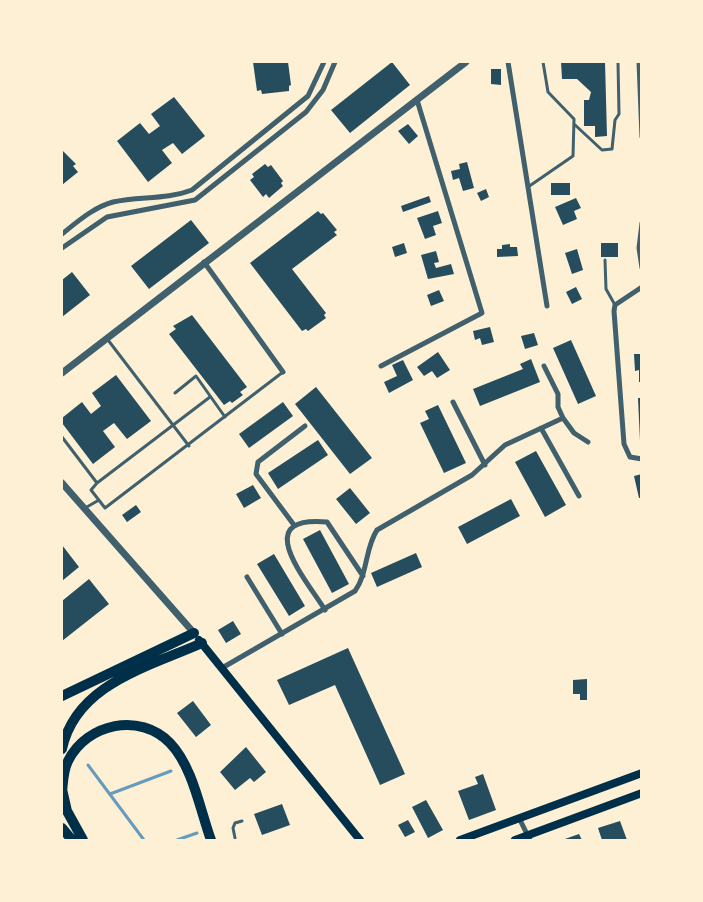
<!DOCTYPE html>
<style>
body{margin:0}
#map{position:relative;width:703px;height:902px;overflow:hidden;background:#fdf0d5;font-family:"IBM Plex Sans",sans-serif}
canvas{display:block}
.frame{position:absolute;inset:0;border:63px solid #fdf0d5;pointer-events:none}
</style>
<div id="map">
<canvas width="703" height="902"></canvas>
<div class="frame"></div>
</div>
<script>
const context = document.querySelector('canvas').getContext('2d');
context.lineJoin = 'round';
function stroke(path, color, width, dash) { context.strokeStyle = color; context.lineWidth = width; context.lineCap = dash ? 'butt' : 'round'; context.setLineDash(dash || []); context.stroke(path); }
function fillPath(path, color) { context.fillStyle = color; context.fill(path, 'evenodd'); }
stroke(new Path2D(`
 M88 765 144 840
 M110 794 171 771
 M177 840 197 833`), '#669bbc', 3);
fillPath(new Path2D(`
 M253 62H288L291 85 289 86V91L262 94 261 90 257 91Z
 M392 62 410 85 350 133 331 110Z
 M561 62H605L607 136 595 137V126H584V100H589L591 92 577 79H562Z
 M491 69H501V85L491 84Z
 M174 97 205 136 182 154 173 143 162 150 172 163 148 182 117 141 140 123 149 134 160 126 151 114Z
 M408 124 418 136 409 144 398 131Z
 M62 150 76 164 73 166 78 172 62 185Z
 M467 162 474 188 463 191 459 178 453 180 451 171 460 169 459 164Z
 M265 164 268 167 271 165 283 181 281 183 283 186 269 198 266 194 263 197 250 180 254 177 252 174Z
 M551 183H570V195H551Z
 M486 189 489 197 481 201 477 193Z
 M429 196 431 202 403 212 401 206Z
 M576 198 581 208 574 211 577 219 563 225 555 207Z
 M318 211 321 214 323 213 337 230 334 232 337 235 292 269 326 313 324 315 326 318 308 331 306 329 302 331 250 263Z
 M438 211 442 223 433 226 436 235 425 239 417 218Z
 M191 220 209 243 149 289 131 266Z
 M404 243 407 253 395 257 392 247Z
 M601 243H618V257H601Z
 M510 244V247H517L518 256 497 257V249H502V245Z
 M577 249 583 270 572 274 565 253Z
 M436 251 439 262 434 263 436 268 451 264 454 274 428 279 421 255Z
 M72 272 90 295 62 317V280Z
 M576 287 582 299 572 304 566 292Z
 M439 290 444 301 431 306 427 295Z
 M192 315 247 387 240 392 243 395 232 403 230 401 224 405 169 334 176 329 173 326Z
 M490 327 494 342 482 345 480 338 475 340 473 331Z
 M534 333 538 345 525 349 521 336Z
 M571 340 596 396 578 404 553 348Z
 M438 352 450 370 437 378 432 371 424 376 417 367Z
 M634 354H642V382H639V370L635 371Z
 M531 359 540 382 480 406 473 389 523 369 520 364Z
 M403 360 413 380 389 393 384 382 397 376 392 365Z
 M116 375 151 421 127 439 114 423 103 431 115 447 93 464 62 423V418L82 402 91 414 101 406 92 393Z
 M316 387 372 458 350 474 295 404Z
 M638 398H642V441H640Z
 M283 402 293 416 249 448 239 434Z
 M438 405 466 463 444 473 420 423 429 419 425 411Z
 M318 440 328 455 278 489 268 473Z
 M536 451 566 505 545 517 515 462Z
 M642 474V498H639L634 476Z
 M253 485 261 498 244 508 236 494Z
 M350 488 370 513 356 524 336 499Z
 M511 499 520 516 467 544 458 527Z
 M136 505 141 512 127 522 122 515Z
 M320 530 349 584 332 593 303 539Z
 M62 545 79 567 62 581Z
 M416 553 422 567 377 587 371 573Z
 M274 554 305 606 289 616 257 564Z
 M89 579 109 604 62 641V601Z
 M233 621 241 634 226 643 218 630Z
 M348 648 405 774 380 785 335 685 289 705 277 680Z
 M587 679V700H580V694H573V680Z
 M193 701 211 725 196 737 177 713Z
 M246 747 266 772 254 782 250 778 235 790 220 772Z
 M483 774 496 810 469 820 458 791 478 784 475 777Z
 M426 800 443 830 428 838 412 807Z
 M282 804 290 825 262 835 254 814Z
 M408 820 415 832 405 837 398 825Z
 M620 821 627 840H602L598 828Z
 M579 834 582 840H562Z`), '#264d5e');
stroke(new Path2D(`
 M574 124 602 150 612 149 615 120 619 114 618 62
 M528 187 573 156 574 119 548 92 543 62
 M605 260 606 289 615 305
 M108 340 189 446
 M175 393 196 376 225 417
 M62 437 97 483 210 397
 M97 483 91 490 105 508 283 372
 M85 508 99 500
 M235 838 233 828 235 823 242 821`), '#3f606c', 3);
stroke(new Path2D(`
 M508 62 547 306
 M639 62 642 137
 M642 223 639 248 642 268
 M62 234C77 222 94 207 113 202 139 196 166 200 192 190L308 96 324 62
 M62 248 107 217 195 200 306 112 323 90 335 62
 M204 262 283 372
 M642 287 615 305 614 311 624 444 630 457 642 459
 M381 366 482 313 417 100
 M544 366 558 394V407L563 418 574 433 588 442
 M453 402 485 465
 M541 428 579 496
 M294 525 256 474 258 462 305 426
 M247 577 282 634
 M325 610C305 578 250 515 327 522L363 576
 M222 668 355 591C368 573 365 548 377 530L472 475 505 445 563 418
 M519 818 530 840`), '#3f606c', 5);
stroke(new Path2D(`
 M62 373 466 62
 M62 483 194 633`), '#3f606c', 7);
stroke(new Path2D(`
 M199 640 360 840
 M460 840 642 773
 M515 840 642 793`), '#003049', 8);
stroke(new Path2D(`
 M62 696 194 633
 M62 749C76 684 148 667 202 643
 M62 789 67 811 83 840
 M62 793C63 782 63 771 68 761 87 723 140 712 170 743 193 767 200 810 211 840
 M62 828 72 840`), '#003049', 10);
</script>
